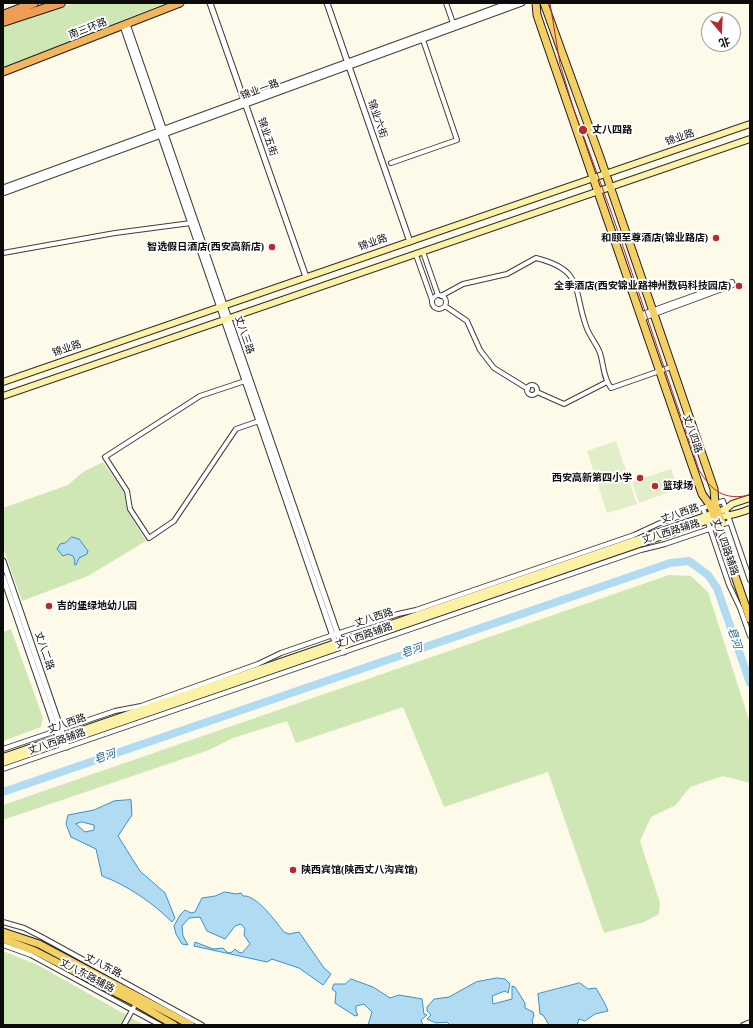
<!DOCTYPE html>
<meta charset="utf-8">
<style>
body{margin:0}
#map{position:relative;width:753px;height:1028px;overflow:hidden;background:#fefaea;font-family:"Times New Roman","Noto Sans SC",serif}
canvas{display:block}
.frame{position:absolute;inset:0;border:4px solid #0b0b0b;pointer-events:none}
.north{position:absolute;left:701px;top:12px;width:40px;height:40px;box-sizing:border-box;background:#fff;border:1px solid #9d9d9d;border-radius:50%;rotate:161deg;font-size:11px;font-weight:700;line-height:16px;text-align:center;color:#0b0b0b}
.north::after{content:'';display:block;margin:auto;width:14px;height:18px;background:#b52930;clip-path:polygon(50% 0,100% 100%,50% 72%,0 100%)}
</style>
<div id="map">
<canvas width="753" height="1028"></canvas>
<div class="frame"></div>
<div class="north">北</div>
</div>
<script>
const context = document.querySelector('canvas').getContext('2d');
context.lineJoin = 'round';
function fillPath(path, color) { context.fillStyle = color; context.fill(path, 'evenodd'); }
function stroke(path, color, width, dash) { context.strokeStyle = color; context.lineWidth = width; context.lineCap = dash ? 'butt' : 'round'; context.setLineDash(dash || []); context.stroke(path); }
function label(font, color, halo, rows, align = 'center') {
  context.font = font + ' "Times New Roman","Noto Sans SC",serif'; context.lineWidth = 4; context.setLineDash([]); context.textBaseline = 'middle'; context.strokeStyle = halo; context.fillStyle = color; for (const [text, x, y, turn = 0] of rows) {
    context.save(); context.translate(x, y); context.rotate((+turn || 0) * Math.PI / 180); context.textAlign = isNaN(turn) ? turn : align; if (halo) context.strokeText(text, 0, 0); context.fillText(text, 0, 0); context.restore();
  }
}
fillPath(new Path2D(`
 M74 3H166L3 68V26Z
 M103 462 124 492 128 512 146 541 88 576 22 601 3 548V508L68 485 83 472Z
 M669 575 691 576 708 592 750 723V783L723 776 690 787 676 805 651 817 640 841 660 903 659 914 644 922 604 933 548 772 444 807 403 707 296 743 287 721 233 738 209 750 3 820V805Z
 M11 629 43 718 41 727 3 741V632Z
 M3 951 38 965 144 1025H3Z`), '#cfe6b5');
fillPath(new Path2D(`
 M616 441 637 504 607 513 587 451Z
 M671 469 678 489 639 503 632 482Z`), '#e1eec7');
const water = new Path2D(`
 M72 537 79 539 88 551 87 554 79 558 76 565 74 564 75 561 73 556 68 554 63 556 57 549 60 544 65 543Z
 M131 800 132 815 118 836 140 871 165 893 175 918 172 922C153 903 127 885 102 876L96 849 71 837 66 824 68 815 94 810 114 801ZM82 822 94 825V830L85 832 76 824Z
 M225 892 236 894 241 893 243 896C256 894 276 922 284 932L289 934 299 932 324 968 331 974 323 985 299 968 272 959 267 962 194 946 195 942 213 949 223 948 228 953 232 952 235 949 238 952 242 953 250 944 244 935 245 929 241 924 235 926 225 939 207 931 200 917 189 918 182 926 183 936 188 945 182 944 176 934 174 926 180 915 185 910 191 913 195 912 202 898 215 896Z
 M497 978 505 979 510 984 508 993 505 991 492 996 493 1004 512 999V986L515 987 525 1003V1008L533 1012 534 1016 532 1020 533 1025H450L447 1022 436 1023 427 1019 431 1015 427 1011V1007L434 999 449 997 476 982Z
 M351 979 373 987 390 998 399 995 422 999 424 1014 427 1015 421 1020 423 1025H368L372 1012 364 1004 356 1006V1011L358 1015 355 1016 335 1003 336 992 332 989 334 984H345Z
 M580 983 588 989 596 988C599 993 607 1007 608 1011L595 1014 585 1021 579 1019 577 1025H549L543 1015 540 1014 538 994Z`);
fillPath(water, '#b0dbf3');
stroke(water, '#3a90c8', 1);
stroke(new Path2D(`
 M3 792 670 563 689 561 708 575 717 588 750 683`), '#b0dbf3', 8);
const minor = new Path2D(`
 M446 3 453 23
 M391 163 457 140 422 37
 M423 252 438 295
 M3 253 115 233 191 223
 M416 255 432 300
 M432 302a7 7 0 1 1 14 0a7 7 0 1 1-14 0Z
 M441 296 463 284 507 274 536 258C584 270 573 289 586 326 589 336 597 344 600 353 604 366 603 377 611 388L671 367
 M445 306 467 321 480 350 494 368 528 389
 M640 315 732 282 733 285 641 319
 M245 381 200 396 105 457 127 491 130 509 149 538 174 521 236 429 259 421
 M527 390a5 5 0 1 1 10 0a5 5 0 1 1-10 0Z
 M537 392 564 404 607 382
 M703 508 729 585 740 608 750 636
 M3 749 115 711 141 706 258 664 281 653 333 635 398 614 416 610 634 535 660 523 723 501 750 580
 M3 769 641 550 665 544 730 522
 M3 922 24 928 40 936 202 1025
 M3 945 31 955 160 1025
 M124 1025 134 1007
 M743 1025 750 1022`);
const tertiary = new Path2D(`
 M210 3 306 277
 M327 3 410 242
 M127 24 344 652
 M123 26 336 645
 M3 188 509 3
 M3 193 522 3
 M3 561 67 747
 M3 577 62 748`);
const secondary = new Path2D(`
 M3 382 750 124
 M3 396 750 139
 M3 757 726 509 732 504 750 498
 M3 763 715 518C727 516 739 514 750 509`);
const primary = new Path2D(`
 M536 3 537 15 702 494 710 505 715 518 750 619
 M544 3 601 160 714 489 715 504 722 523
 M3 932 39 944 191 1025
 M3 939 35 951 136 1003 174 1025`);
const trunk = new Path2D(`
 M3 72 180 3`);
const motorway = new Path2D(`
 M3 15 34 3
 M3 22 61 3`);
stroke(minor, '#3e3e3e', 6);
stroke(tertiary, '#3e3e3e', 7);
stroke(secondary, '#2d2d2d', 8);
stroke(primary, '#1c1c1c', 9);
stroke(trunk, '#1c1c1c', 9);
stroke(motorway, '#1c1c1c', 10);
stroke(minor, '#fff', 4);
stroke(tertiary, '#fff', 5);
stroke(secondary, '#fcf2a7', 6);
stroke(primary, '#f4d064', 7);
stroke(trunk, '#f2b65e', 7);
stroke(motorway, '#ef9c57', 8);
stroke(new Path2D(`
 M550 3 560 64 573 107 614 220 699 470C711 491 725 501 750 495`), '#b52930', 1);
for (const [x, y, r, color] of [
 [583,130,5,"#b52930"],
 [716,238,4,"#b52930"],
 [272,247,4,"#b52930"],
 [739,286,4,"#b52930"],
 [640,478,4,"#b52930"],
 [655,486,4,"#b52930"],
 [49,606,4,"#b52930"],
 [293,870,4,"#b52930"]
]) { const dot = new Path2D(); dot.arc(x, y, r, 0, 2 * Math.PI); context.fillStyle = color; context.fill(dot); stroke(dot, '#fff', 1.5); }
label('10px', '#0b0b0b', '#fff', [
 ["南三环路",88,29,-21],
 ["锦业一路",260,90,-20],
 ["锦业六街",377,119,71],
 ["锦业五街",267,137,71],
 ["锦业路",680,138,-19],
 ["锦业路",373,243,-19],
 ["丈八三路",244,335,71],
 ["锦业路",67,349,-19],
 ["丈八四路",692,434,71],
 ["丈八西路",680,514,-19],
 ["丈八西路辅路",671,532,-17],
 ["丈八四路辅路",725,547,71],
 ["丈八西路",374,618,-18],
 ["丈八西路辅路",364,636,-19],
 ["丈八二路",44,651,71],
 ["丈八西路",67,724,-19],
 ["丈八西路辅路",57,742,-19],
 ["丈八东路",103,966,27],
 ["丈八东路辅路",87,976,28]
]);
label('bold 10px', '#0b0b0b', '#fff', [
 ["丈八四路",592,130],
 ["和颐至尊酒店(锦业路店)",708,238,"right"],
 ["智选假日酒店(西安高新店)",264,247,"right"],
 ["全季酒店(西安锦业路神州数码科技园店)",731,286,"right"],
 ["西安高新第四小学",632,478,"right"],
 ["篮球场",663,486],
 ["吉的堡绿地幼儿园",57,606],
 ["陕西宾馆(陕西丈八沟宾馆)",301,870]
], 'left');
label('italic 11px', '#1a6197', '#fff', [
 ["皂河",734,638,71],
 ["皂河",412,651,-19],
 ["皂河",105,757,-19]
]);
</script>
